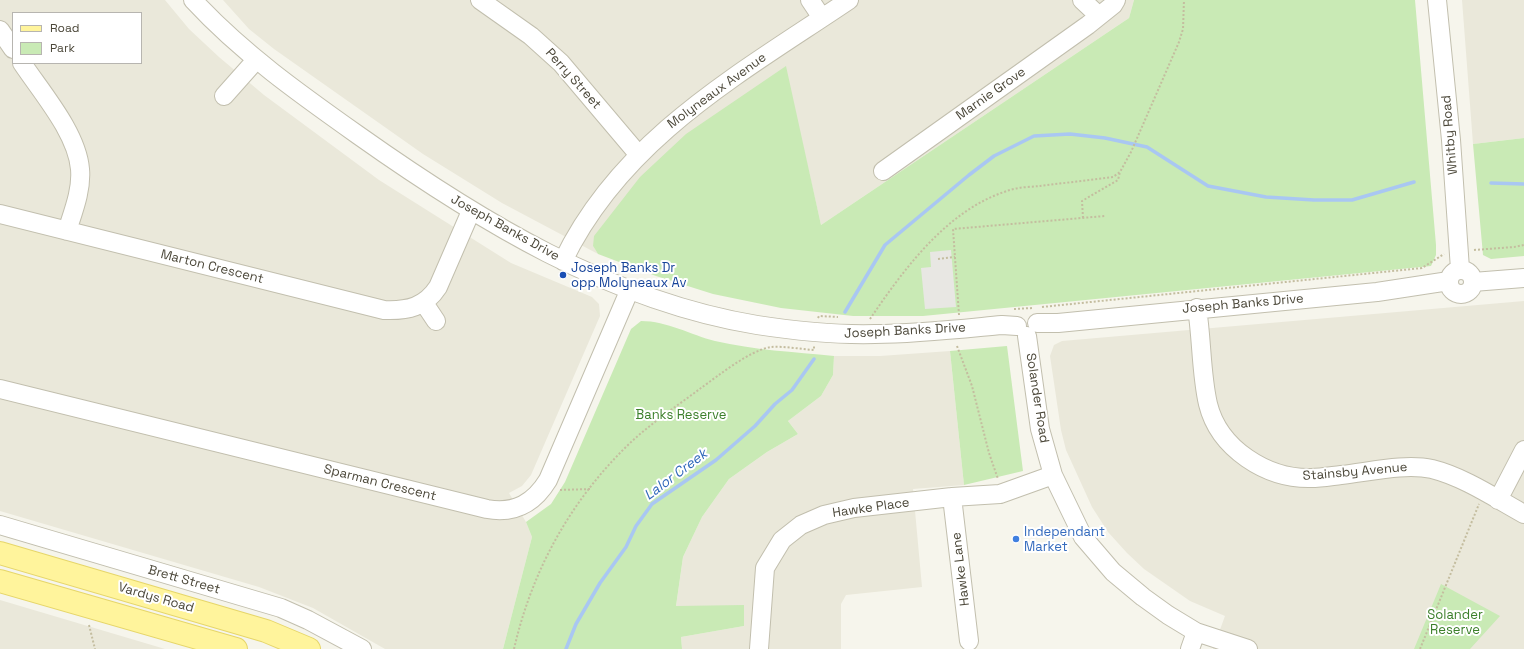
<!DOCTYPE html>
<style>
body{margin:0}
#map{position:relative;width:1524px;height:649px;overflow:hidden;background:#f6f5ec;font-family:"Space Grotesk",sans-serif}
canvas{display:block}
.legend{position:absolute;left:12px;top:12px;width:130px;height:52px;box-sizing:border-box;background:#fff;border:1px solid #b7b5b0;margin:0;padding:5px 7px;list-style:none;font-size:12px;color:#4b4739}
.legend li{display:flex;align-items:center;gap:8px;height:20px}
.legend b{width:20px;border:1px solid #b7b5b0}
</style>
<div id="map">
<canvas width="1524" height="649"></canvas>
<ul class="legend">
<li><b style="height:5px;background:#fff49c"></b>Road</li>
<li><b style="height:11px;background:#c9eab5"></b>Park</li>
</ul>
</div>
<script>
const context = document.querySelector('canvas').getContext('2d');
context.lineJoin = 'round';
function fillPath(path, color) { context.fillStyle = color; context.fill(path, 'evenodd'); }
function stroke(path, color, width, dash) { context.strokeStyle = color; context.lineWidth = width; context.lineCap = dash ? 'butt' : 'round'; context.setLineDash(dash || []); context.stroke(path); }
function label(font, color, halo, rows, align = 'center') {
  context.font = font + ' "Space Grotesk",sans-serif'; context.lineWidth = 4; context.setLineDash([]); context.textBaseline = 'middle'; context.strokeStyle = halo; context.fillStyle = color; for (const [text, x, y, turn = 0] of rows) {
    context.save(); context.translate(x, y); context.rotate((+turn || 0) * Math.PI / 180); context.textAlign = isNaN(turn) ? turn : align; if (halo) context.strokeText(text, 0, 0); context.fillText(text, 0, 0); context.restore();
  }
}
fillPath(new Path2D(`
 M0 0H165L189 29 219 57 264 95 379 180 511 263 592 297 599 304 600 316 531 475 522 486 509 493 526 522 532 537 503 649H385L313 608 259 587 0 511ZM13 13H141V63H13Z
 M223 0H1134L1129 18 821 225 785 67 593 246 598 254 502 203 423 154 274 49 249 29Z
 M1462 0H1524V138L1473 144Z
 M1524 301V649H1213L1225 616 1190 601 1144 569 1127 553 1108 532 1092 507 1066 450 1061 430 1050 356 1054 345 1062 341Z
 M950 351 964 485 913 489 922 587 846 595 841 604V649H682L681 637 744 626 676 606 683 557 702 517 729 479 767 452 798 434 788 421 821 396 833 375 834 356H880Z
 M0 600 155 646 165 649H0Z`), '#eae8da');
fillPath(new Path2D(`
 M1134 0H1415L1436 245V255L1431 266 923 316H853L781 308 713 294 656 276 598 254 593 246 594 236 640 177 686 134 786 66 821 225 1129 18Z
 M1524 138V256L1491 259 1483 255 1473 144Z
 M641 321C667 321 691 335 715 341 754 350 794 352 834 356L833 375 821 396 788 421 798 434 767 452 729 479 702 517 683 557 676 606 744 605V626L681 637 682 649H503L532 537 526 522 551 504 565 482 631 329Z
 M1007 346 1023 471 964 485 950 351Z
 M1441 584 1500 616 1470 649H1414Z`), '#c9eab5');
fillPath(new Path2D(`
 M951 250 956 307 925 309 921 268 931 267 930 252Z`), '#e8e7e3');
stroke(new Path2D(`
 M1491 183 1524 184
 M845 312 885 245 969 175 994 156 1034 136 1070 134 1105 138 1147 147 1208 186 1266 197 1314 200H1352L1414 182
 M566 649 576 624 600 583 626 547 636 526 652 504 716 460 755 426 775 404 792 390 814 359`), '#a9c7f2', 3.5);
const minor = new Path2D(`
 M193 0C242 53 300 94 358 135 478 220 610 301 757 325 796 331 836 335 875 334 917 334 960 329 1002 325L1017 326
 M480 0 531 36 561 63 638 154
 M810 0 822 18
 M1082 0 1099 16
 M1437 0 1451 140 1460 269
 M0 30 13 49
 M22 63C42 93 77 133 80 169 82 190 73 212 67 231
 M224 96 256 60
 M883 171 1088 25 1113 5 1116 0
 M0 214 384 310C408 311 425 307 438 287L471 211
 M563 261C622 138 741 73 849 0
 M1449 282a12 12 0 1 1 24 0a12 12 0 1 1-24 0Z
 M1473 282 1524 278
 M424 303 436 321
 M1197 308C1202 340 1201 374 1208 404 1219 449 1267 479 1311 478 1321 478 1332 476 1341 475 1369 472 1405 463 1432 469 1464 477 1495 498 1524 514
 M1037 323H1058L1377 292 1449 281
 M1027 336 1040 429 1053 475 1083 537 1113 572 1143 597 1168 615 1196 632 1248 649
 M0 389 487 509C515 514 534 503 548 480L630 289
 M952 497 969 641
 M1498 500 1524 450
 M0 525 281 608 308 620 362 649
 M759 649 765 568 782 540 801 525 824 515 854 508 952 497 1000 494 1053 475
 M1190 649 1196 632`);
const major = new Path2D(`
 M0 553 266 631 309 649
 M0 581 236 649`);
stroke(minor, '#c2bfae', 20);
stroke(major, '#e6d66a', 24);
stroke(new Path2D(`
 M1083 218 1082 201 1118 180 1120 172
 M1474 250 1514 247 1524 245
 M938 259 955 257
 M1042 307 1422 268 1444 254
 M1014 309 1033 308
 M959 315 953 229 1105 216
 M818 318 819 316 838 317
 M870 319C904 269 947 210 1007 191 1017 187 1030 187 1040 186 1064 183 1089 180 1113 177L1120 172 1131 152 1179 42 1183 29 1184 0
 M957 346 972 386 989 453 998 479
 M560 490 590 489
 M89 625 95 649
 M514 649C532 570 571 500 629 444 651 423 677 406 701 388 718 376 750 350 771 347 784 346 800 349 814 350V346
 M1420 649 1479 504`), '#c4bd9f', 2, [2, 2]);
stroke(minor, '#fff', 18);
stroke(major, '#fff49c', 22);
for (const [x, y, r, color] of [
 [563,275,4,"#1a4fb4"],
 [1016,539,4,"#3f7fe0"]
]) { const dot = new Path2D(); dot.arc(x, y, r, 0, 2 * Math.PI); context.fillStyle = color; context.fill(dot); stroke(dot, '#fff', 1.5); }
label('13px', '#4b4739', '#fff', [
 ["Perry Street",573,79,48],
 ["Molyneaux Avenue",717,91,-36],
 ["Marnie Grove",991,94,-35],
 ["Whitby Road",1450,135,-95],
 ["Joseph Banks Drive",505,228,29],
 ["Marton Crescent",212,267,14],
 ["Joseph Banks Drive",1243,304,-5],
 ["Joseph Banks Drive",905,331,-3],
 ["Solander Road",1037,398,81],
 ["Stainsby Avenue",1355,472,-5],
 ["Sparman Crescent",380,483,14],
 ["Hawke Place",871,508,-8],
 ["Hawke Lane",961,569,-97],
 ["Brett Street",184,580,16],
 ["Vardys Road",156,598,16]
]);
label('13px', '#164399', '#fff', [
 ["Joseph Banks Dr",571,268],
 ["opp Molyneaux Av",571,283]
], 'left');
label('13px', '#3b7f2a', '#fff', [
 ["Banks Reserve",681,415],
 ["Solander",1455,615],
 ["Reserve",1455,630]
]);
label('13px', '#366cbe', '#fff', [
 ["Independant",1024,532],
 ["Market",1024,547]
], 'left');
label('italic 14px', '#2f67ba', '#fff', [
 ["Lalor Creek",676,475,-37]
]);
</script>
